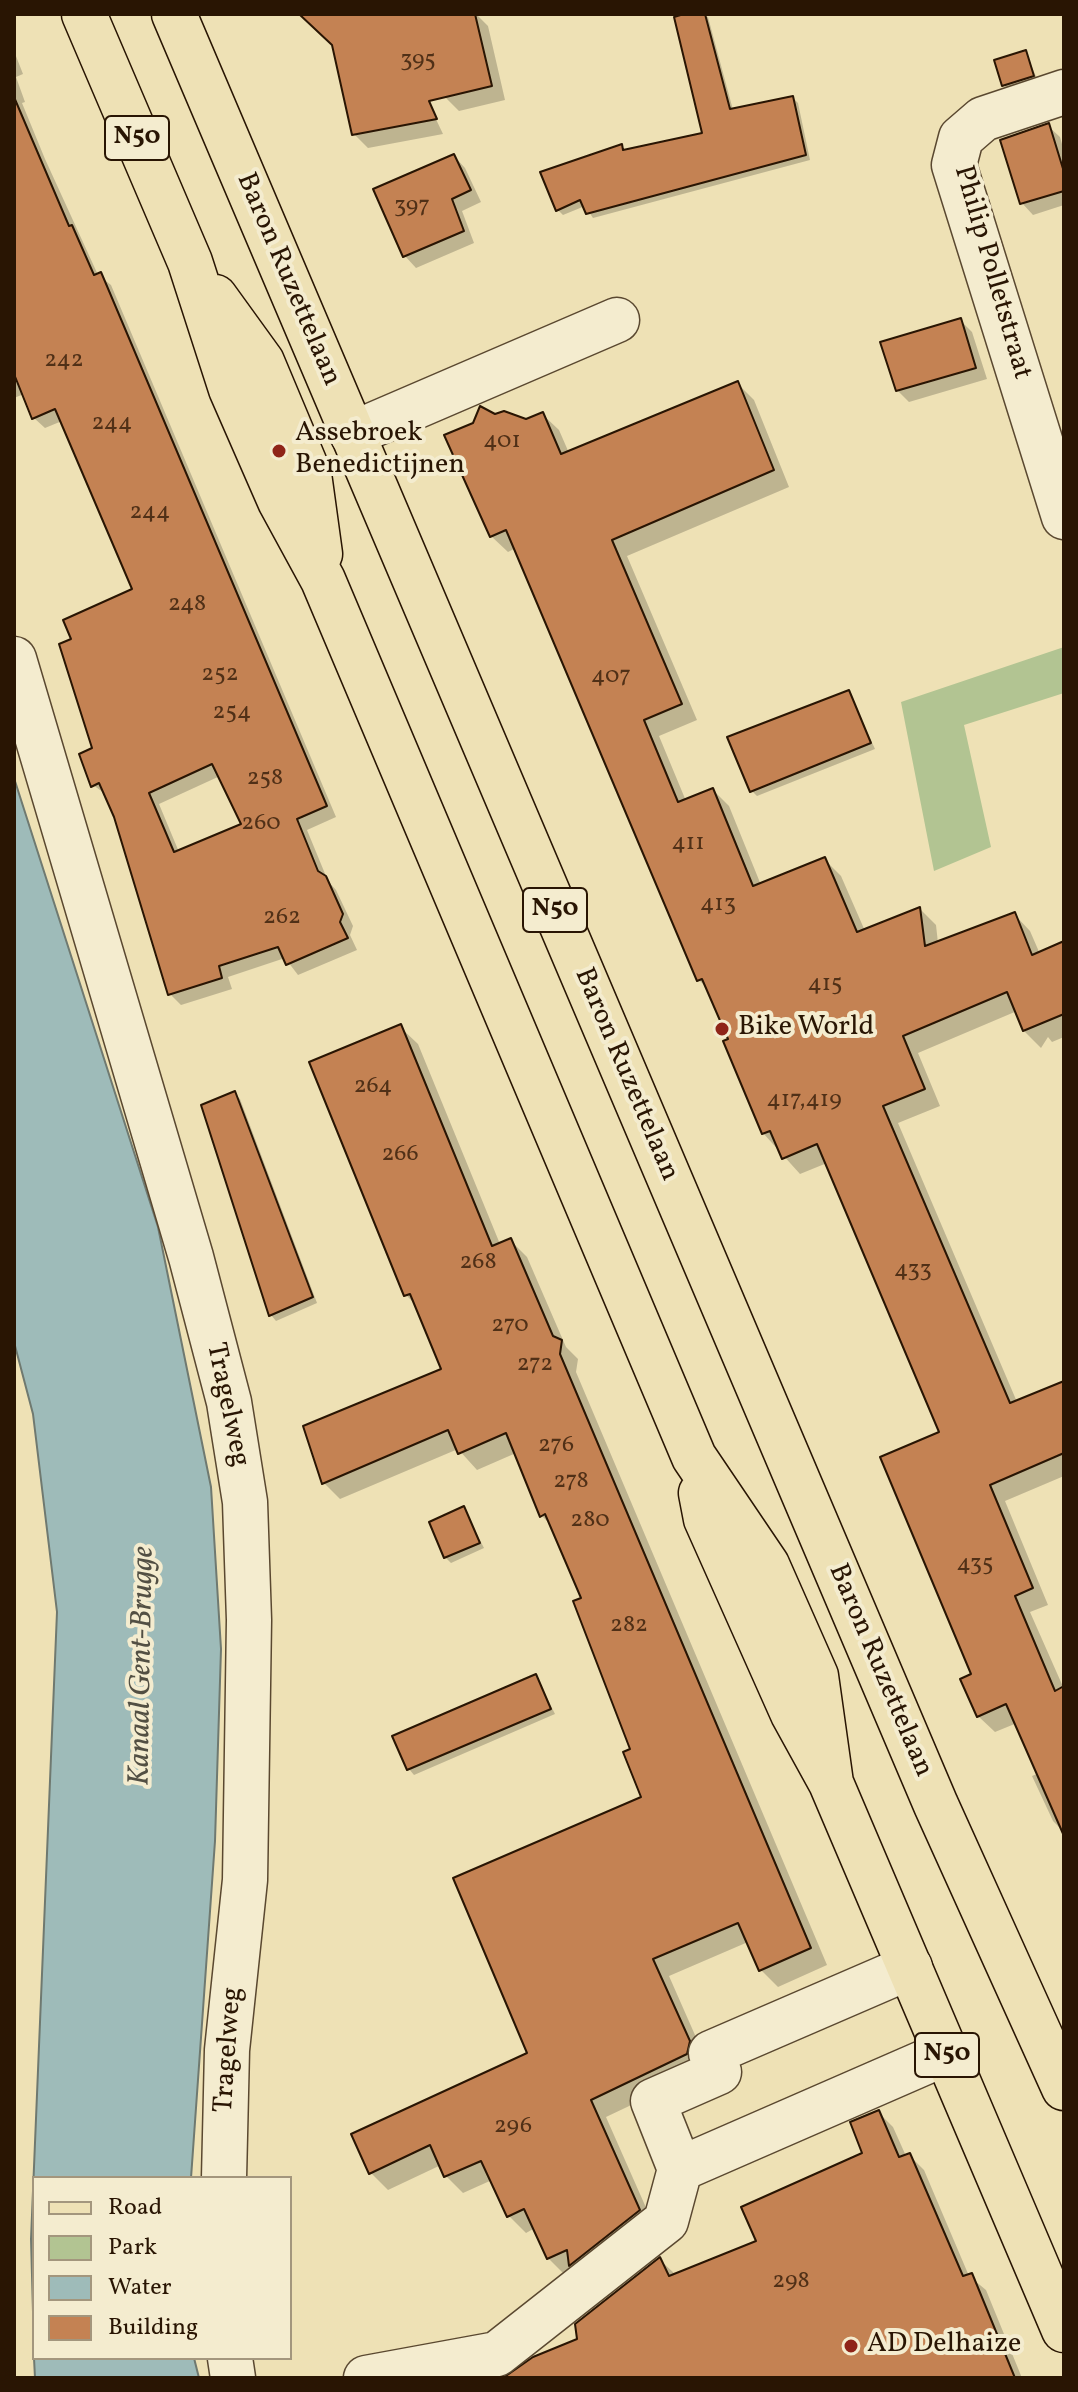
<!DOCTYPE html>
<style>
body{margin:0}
#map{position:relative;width:1078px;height:2392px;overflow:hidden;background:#eee1b5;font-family:Vollkorn,serif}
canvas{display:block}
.frame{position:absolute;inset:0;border:16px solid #291503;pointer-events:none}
.legend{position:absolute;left:32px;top:2176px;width:260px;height:184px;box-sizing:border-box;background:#f4eccf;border:2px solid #a3967d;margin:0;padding:10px 14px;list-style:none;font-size:24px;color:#291503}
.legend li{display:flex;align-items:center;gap:16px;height:40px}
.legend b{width:40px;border:2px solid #a3967d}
</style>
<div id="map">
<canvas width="1078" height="2392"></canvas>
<div class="frame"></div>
<ul class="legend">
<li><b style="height:10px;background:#eee1b5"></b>Road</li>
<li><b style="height:22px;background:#b2c492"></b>Park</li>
<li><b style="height:22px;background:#9ebbb9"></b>Water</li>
<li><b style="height:22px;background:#c48253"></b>Building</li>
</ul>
</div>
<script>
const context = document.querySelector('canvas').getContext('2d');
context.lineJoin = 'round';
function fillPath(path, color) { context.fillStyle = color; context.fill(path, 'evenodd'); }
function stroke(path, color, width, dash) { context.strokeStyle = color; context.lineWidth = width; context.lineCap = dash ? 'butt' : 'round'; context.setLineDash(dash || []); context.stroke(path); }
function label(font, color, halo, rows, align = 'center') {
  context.font = font + ' Vollkorn,serif'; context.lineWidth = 8; context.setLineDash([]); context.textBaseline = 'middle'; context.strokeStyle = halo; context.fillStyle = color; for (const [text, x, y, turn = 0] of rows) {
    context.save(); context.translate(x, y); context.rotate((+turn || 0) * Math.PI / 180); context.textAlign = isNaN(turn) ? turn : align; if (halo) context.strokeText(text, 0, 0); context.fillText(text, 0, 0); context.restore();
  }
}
fillPath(new Path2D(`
 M1064 647V693L964 725 991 847 934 871 901 702Z`), '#b2c492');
const water = new Path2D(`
 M14 778 158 1227 211 1487 221 1649 215 1841 191 2178H34V2348L31 2239 57 1612 33 1414 14 1342Z
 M34 2358H194L199 2378H35Z`);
fillPath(water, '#9ebbb9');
stroke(water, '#6f7970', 2);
fillPath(new Path2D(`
 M315 14H386L443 134 368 148 354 134 334 45Z
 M459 14H476L488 26 505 100 459 111 445 97Z
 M692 14 708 17 733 110 793 98 798 103 810 160 593 218 585 206 563 215 558 210 621 147 626 151 705 134Z
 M14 51 23 74 16 77 25 102 22 103 45 159 98 275 111 285 336 817 307 830 328 881 336 890 353 926 350 935 357 950 298 975 285 958 228 977 232 989 181 1005 170 994 115 817 107 795 93 785 95 749 73 640 135 590 62 421 45 428 34 418 24 394 14 398ZM220 776 244 825 179 852 159 804Z
 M1026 53 1038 81 1009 91 1004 85Z
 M1048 126 1060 137 1064 151V205L1033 215 1022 203Z
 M454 156 465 168 481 202 462 211 474 243 416 268 405 256Z
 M961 321 972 332 987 379 909 402 897 390Z
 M738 384 754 400 789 487 627 556 697 720 659 736 686 801 713 790 729 806 761 885 824 859 841 876 865 931 920 909 936 925 938 943 1014 914 1030 931 1040 954 1064 944V1037L1052 1042 1048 1037 1041 1048 1025 1032 1017 1011 918 1053 940 1106 898 1123 1017 1402 1064 1383V1476L1005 1501 1048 1605 1030 1612 1064 1689V1832L1053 1821 1032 1776 1039 1773 1017 1723 995 1732 978 1716 942 1434 827 1163 800 1174 763 1133 710 991 699 980 516 548 508 552 491 536 494 416 526 421 542 414 559 430 569 453Z
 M849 693 875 749 757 796 752 791Z
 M400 1027 418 1044 500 1244 510 1240 527 1257 566 1347 578 1359 576 1372 827 1965 778 1987 761 1970 748 1942 669 1976 706 2060 703 2071 606 2117 655 2228 565 2275 548 2258 535 2228 526 2233 509 2216 492 2180 463 2193 446 2176 441 2165 388 2190 371 2173 530 2054 644 1798 633 1750 584 1599 553 1527 542 1516 516 1453 477 1470 458 1449 340 1499 323 1482 444 1370 418 1307 406 1295Z
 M235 1094 240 1099 317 1303 276 1321 271 1315 204 1106Z
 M464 1509 484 1548 451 1563 445 1557Z
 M536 1676 555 1714 414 1775 409 1769 395 1737Z
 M878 2112 893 2127 906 2156 909 2155 924 2170 969 2276 986 2290 1022 2378H544L660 2260 676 2275 759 2242 865 2154Z`), '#0003');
const building = new Path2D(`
 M299 14H475L492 86 429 101 437 119 352 135 332 45Z
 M684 14H705L730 109 793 96 806 155 586 214 580 200 556 211 540 172 622 144 623 150 702 133 674 17Z
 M1026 50 1034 76 1002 86 994 60Z
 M14 97 69 226 72 225 94 275 101 272 327 806 297 819 318 871 326 876 343 914 340 922 348 938 286 965 278 947 219 966 222 978 168 995 114 817 99 783 91 787 79 754 92 748 59 644 71 639 63 620 132 589 55 409 32 419 14 374ZM212 764 241 824 174 852 149 793Z
 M1049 123 1064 172V191L1020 204 1000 140Z
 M454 154 471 190 452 199 464 231 403 257 373 189Z
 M961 318 976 368 896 391 880 342Z
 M738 381 774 470 612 540 682 704 644 720 678 802 713 788 753 886 825 857 857 932 920 907 925 946 1015 912 1032 955 1064 941V1014L1023 1031 1007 992 903 1036 925 1089 883 1106 1010 1403 1064 1381V1453L990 1485 1033 1588 1015 1596 1055 1691 1064 1686V1836L1006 1704 977 1717 960 1679 971 1674 880 1457 939 1432 817 1144 782 1159 770 1131 762 1134 723 1041 728 1039 702 979 697 981 506 530 490 537 444 435 473 423 480 406 495 414 504 411 526 419 543 412 561 454Z
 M849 690 871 743 750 792 727 737Z
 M401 1024 492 1246 511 1238 553 1336 562 1340 560 1354 811 1948 759 1971 738 1923 653 1959 690 2041 687 2054 591 2100 640 2210 569 2266 567 2250 547 2259 524 2209 507 2217 481 2161 444 2177 430 2145 369 2174 351 2134 527 2053 453 1878 641 1797 623 1752 630 1749 573 1601 581 1598 545 1514 540 1517 506 1433 458 1454 448 1430 322 1484 303 1426 441 1369 410 1294 404 1296 309 1062Z
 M235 1091 313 1297 269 1316 201 1105Z
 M464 1506 480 1543 444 1558 429 1522Z
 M536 1674 551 1709 407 1770 392 1736Z
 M879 2110 899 2157 910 2153 963 2276 972 2273 1015 2378H503L533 2357 577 2339 575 2324 660 2257 669 2276 756 2241 741 2207 862 2153 850 2122Z`);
fillPath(building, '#c48253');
stroke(building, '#291503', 2);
const minor = new Path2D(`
 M1064 92 983 119 961 138 954 165 1064 517
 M352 434 617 320
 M14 659 191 1257 229 1402 245 1502 249 1620 245 1880 227 2050 224 2178
 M680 2169 946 2053
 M230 2358 233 2378
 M366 2378 497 2354 666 2221 680 2169 653 2101 719 2072 711 2053 910 1967`);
const major = new Path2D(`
 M84 14 190 262 231 389 280 501 323 580 694 1457 767 1565 816 1676 831 1783
 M174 14 936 1805 1064 2088
 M215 297 262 362 309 474 320 554
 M701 1493 706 1519 793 1714 831 1783 1064 2330`);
stroke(minor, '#5a4830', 47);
stroke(major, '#291503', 47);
stroke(minor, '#f4eccf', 44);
stroke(major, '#eee1b5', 44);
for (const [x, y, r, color] of [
 [279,451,8,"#8f2418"],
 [722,1029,8,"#8f2418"],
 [851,2346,8,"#8f2418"]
]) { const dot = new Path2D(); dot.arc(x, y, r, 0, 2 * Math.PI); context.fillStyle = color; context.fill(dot); stroke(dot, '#f4eccf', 3); }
label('24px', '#503017', null, [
 ["395",418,62],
 ["397",412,208],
 ["242",64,362],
 ["244",112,425],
 ["401",502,443],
 ["244",150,514],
 ["248",187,606],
 ["252",220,676],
 ["407",611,678],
 ["254",232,714],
 ["258",265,780],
 ["260",261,825],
 ["411",688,845],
 ["413",718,906],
 ["262",282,919],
 ["415",825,986],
 ["264",373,1088],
 ["417,419",804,1102],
 ["266",400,1156],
 ["268",478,1264],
 ["433",913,1272],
 ["270",510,1327],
 ["272",535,1366],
 ["276",556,1447],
 ["278",571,1483],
 ["280",590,1522],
 ["435",975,1566],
 ["282",629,1627],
 ["296",513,2128],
 ["298",791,2283]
]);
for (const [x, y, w] of [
 [137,138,64],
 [555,910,64],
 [947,2055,64]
]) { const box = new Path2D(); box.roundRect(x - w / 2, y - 22, w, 44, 6); context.fillStyle = '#f4eccf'; context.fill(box); stroke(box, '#291503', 2); }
label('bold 26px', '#291503', null, [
 ["N50",137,138],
 ["N50",555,910],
 ["N50",947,2055]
]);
label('28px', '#291503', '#f4eccf', [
 ["Philip Polletstraat",991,273,74],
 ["Baron Ruzettelaan",287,280,67],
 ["Baron Ruzettelaan",625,1075,67],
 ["Tragelweg",226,1405,78],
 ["Baron Ruzettelaan",879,1671,67],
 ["Tragelweg",230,2050,-86]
]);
label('28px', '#291503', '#f4eccf', [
 ["Assebroek",295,435],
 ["Benedictijnen",295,467],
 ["Bike World",738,1029],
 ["AD Delhaize",867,2346]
], 'left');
label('italic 30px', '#524f43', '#f4eccf', [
 ["Kanaal Gent-Brugge",144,1666,-89]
]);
</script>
